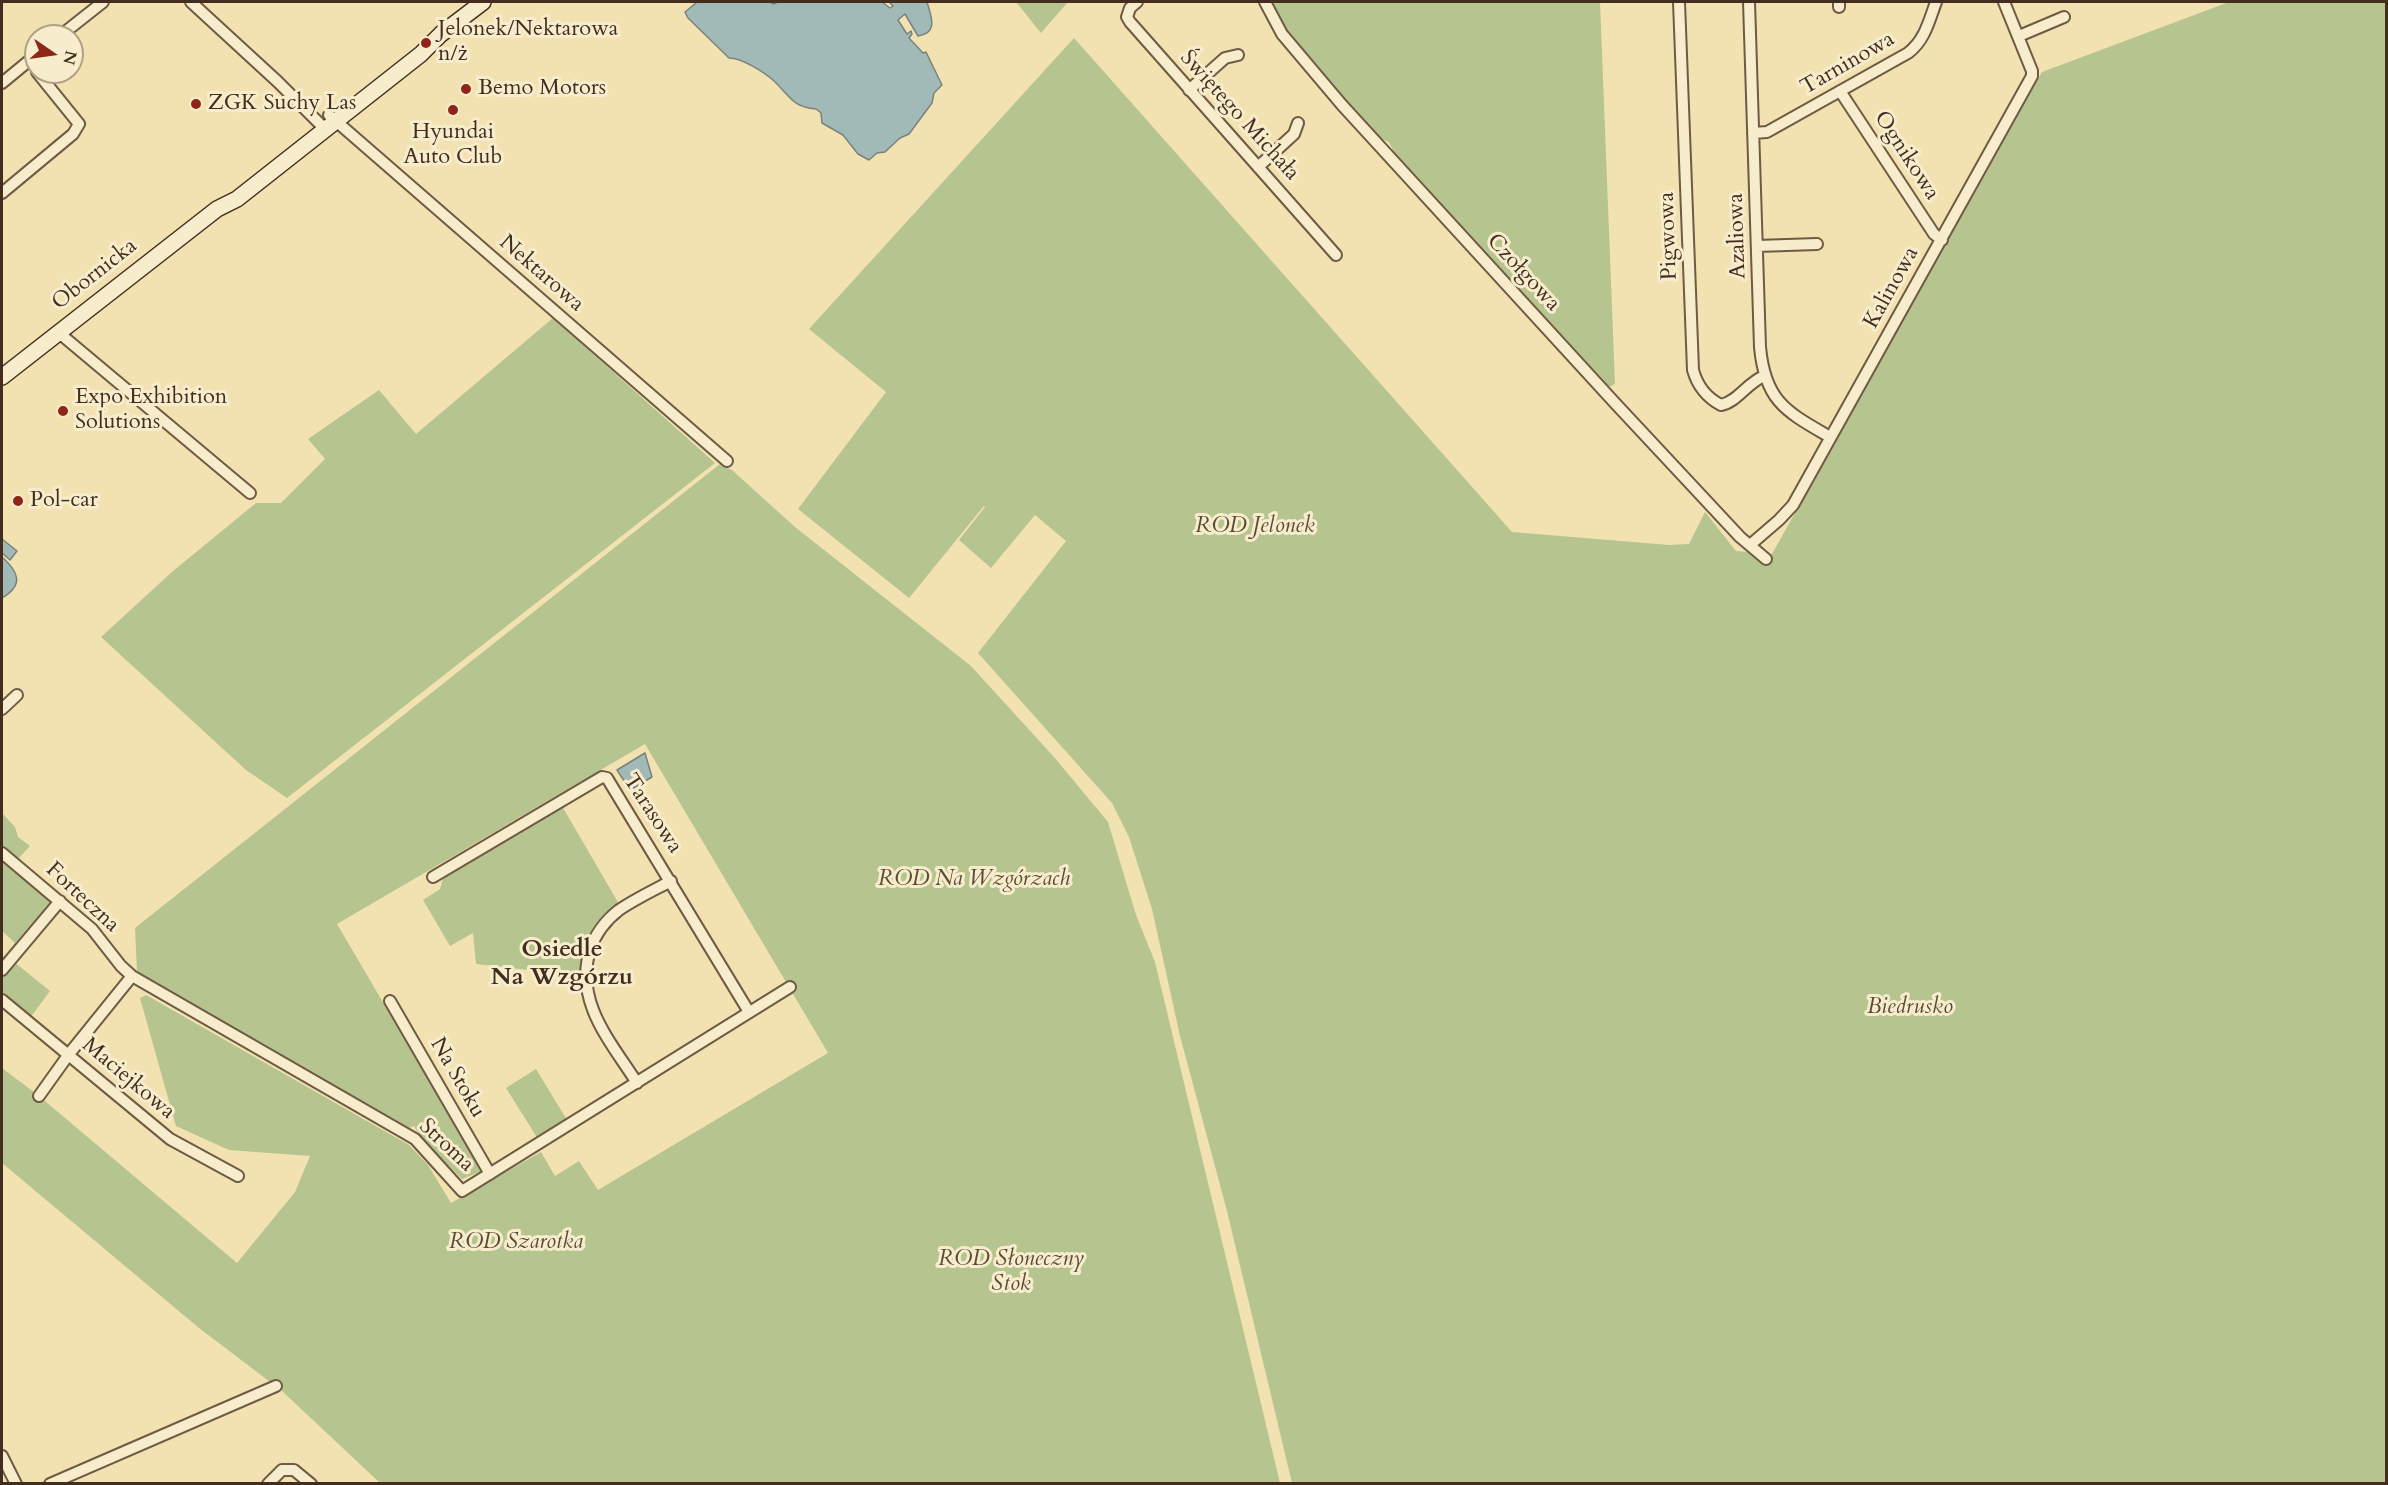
<!DOCTYPE html>
<meta charset="utf-8">
<style>
body{margin:0}
#map{position:relative;width:2388px;height:1485px;overflow:hidden;background:#f3e2b1;font-family:Cardo,serif}
canvas{display:block}
.frame{position:absolute;inset:0;border:3px solid #432d1f;pointer-events:none}
.north{position:absolute;left:24px;top:24px;width:60px;height:60px;box-sizing:border-box;background:#f7eccc;border:2px solid #afa087;border-radius:50%;rotate:103deg;font-size:16px;font-weight:700;line-height:24px;text-align:center;color:#432d1f}
.north::after{content:'';display:block;margin:auto;width:21px;height:27px;background:#8f2418;clip-path:polygon(50% 0,100% 100%,50% 72%,0 100%)}
</style>
<div id="map">
<canvas width="2388" height="1485"></canvas>
<div class="frame"></div>
<div class="north">N</div>
</div>
<script>
const context = document.querySelector('canvas').getContext('2d');
context.lineJoin = 'round';
function fillPath(path, color) { context.fillStyle = color; context.fill(path, 'evenodd'); }
function stroke(path, color, width, dash) { context.strokeStyle = color; context.lineWidth = width; context.lineCap = dash ? 'butt' : 'round'; context.setLineDash(dash || []); context.stroke(path); }
function label(font, color, halo, rows, align = 'center') {
  context.font = font + ' Cardo,serif'; context.lineWidth = 6; context.setLineDash([]); context.textBaseline = 'middle'; context.strokeStyle = halo; context.fillStyle = color; for (const [text, x, y, turn = 0] of rows) {
    context.save(); context.translate(x, y); context.rotate((+turn || 0) * Math.PI / 180); context.textAlign = isNaN(turn) ? turn : align; if (halo) context.strokeText(text, 0, 0); context.fillText(text, 0, 0); context.restore();
  }
}
fillPath(new Path2D(`
 M1016 2H1068L1041 33Z
 M1268 2H1600L1615 384 1607 388 1398 160 1389 142 1380 138 1345 103 1286 33Z
 M2229 2H2386V1483H1292L1227 1211 1180 1036 1152 909 1129 837 1112 803 978 653 1066 541 1035 515 991 568 959 540 985 507 984 506 909 598 798 509 886 392 809 329 1074 38 1512 532 1669 545 1689 544 1705 512 1736 551 1772 554 2042 72Z
 M553 318 715 463 287 798 246 770 101 637 173 571 256 503H281L325 459 308 439 379 390 416 434Z
 M720 464 732 470 795 527 971 666 1054 757 1108 822 1136 915 1155 962 1280 1483H380L282 1391 199 1328 2 1163V1068L39 1096 237 1263 295 1192 310 1156 229 1150 176 1126 140 998 146 995 409 1145 428 1165 451 1203 541 1152 555 1176 579 1161 598 1190 828 1053 645 744 337 924 482 1171 462 1179 421 1138 414 1126 409 1128 137 972 135 928Z
 M562 806 619 904C593 922 585 946 579 976L476 964 473 933 450 946 423 900 440 889 444 875Z
 M2 813 15 827 18 837 30 846 18 859 2 846Z
 M2 862 39 893C46 896 50 898 50 906L2 966V958L15 943 2 931Z
 M13 961 50 991 30 1018 2 995V973Z
 M536 1069 567 1120 538 1139 506 1088Z`), '#b6c48f');
const water = new Path2D(`
 M697 2H770L773 4 776 3V2H882L890 8 893 6 889 2H927C931 16 939 33 918 36L905 14 898 20 907 34 911 31 912 34 909 38 923 53 926 52 942 85 934 93 932 103 909 134 900 138 885 152 877 153 869 160 858 154 843 135 822 123 821 113 816 109C792 107 790 96 774 81 764 72 742 58 729 58L688 18 685 12Z
 M2 539 17 551 10 560 2 553Z
 M2 557C19 572 24 585 2 598Z
 M645 753 652 777 630 790 617 770Z`);
fillPath(water, '#a1bab8');
stroke(water, '#7b827b', 1.5);
const minor = new Path2D(`
 M191 2 278 82 326 130
 M1137 2 1130 8 1127 17 1130 22 1336 255
 M1265 2 1282 34 1342 105 1614 402 1740 537 1766 559
 M1679 2 1693 370C1697 385 1707 398 1721 405 1737 402 1747 383 1764 376
 M1749 2 1760 347C1765 402 1787 412 1830 437
 M1839 2V7
 M60 36 103 2
 M2019 36 2064 17
 M2 83 36 55
 M1189 90 1225 58 1238 55
 M1840 91 1934 234 1942 240
 M329 115 727 461
 M1753 133 1767 132 1908 53C1925 40 1929 21 1936 2
 M1258 167 1294 134 1298 123
 M2 193 73 134 79 124 37 72
 M1757 246 1817 244
 M58 332 250 493
 M1750 545 1779 520 1793 505 2032 76V71L2004 2
 M2 709 17 695
 M2 853 92 929 121 966 132 976 415 1139 462 1191 790 987
 M433 877 602 777 607 778 749 1012
 M2 970 60 901
 M2 1000 170 1139 238 1176
 M390 1001 490 1174
 M637 1083C611 1042 574 1002 590 950 595 935 606 920 619 910 635 899 654 890 671 881
 M39 1096 69 1054 132 976
 M2 1456 16 1484
 M50 1484 276 1386
 M268 1484 282 1470H294L311 1484`);
const secondary = new Path2D(`
 M2 377 217 209 237 199 421 54 441 34 483 2`);
stroke(minor, '#6f5a44', 14);
stroke(secondary, '#432d1f', 18);
stroke(minor, '#f7eccc', 10);
stroke(secondary, '#f7eccc', 15);
for (const [x, y, r, color] of [
 [426,43,6,"#8f2418"],
 [466,89,6,"#8f2418"],
 [196,104,6,"#8f2418"],
 [453,110,6,"#8f2418"],
 [63,411,6,"#8f2418"],
 [18,501,6,"#8f2418"]
]) { const dot = new Path2D(); dot.arc(x, y, r, 0, 2 * Math.PI); context.fillStyle = color; context.fill(dot); stroke(dot, '#f7eccc', 2); }
label('22px', '#432d1f', '#f7eccc', [
 ["Jelonek/Nektarowa",438,30],
 ["n/ż",438,55],
 ["Bemo Motors",478,89],
 ["ZGK Suchy Las",208,104],
 ["Hyundai",453,133,"center"],
 ["Auto Club",453,158,"center"],
 ["Expo Exhibition",75,398],
 ["Solutions",75,423],
 ["Pol-car",30,501]
], 'left');
label('22px', '#432d1f', '#f7eccc', [
 ["Tarninowa",1848,64,-30],
 ["Świętego Michała",1239,116,48],
 ["Ognikowa",1906,156,57],
 ["Pigwowa",1669,236,-92],
 ["Azaliowa",1738,236,-92],
 ["Czołgowa",1523,273,47],
 ["Nektarowa",541,274,41],
 ["Obornicka",95,275,-38],
 ["Kalinowa",1892,288,-61],
 ["Tarasowa",652,814,57],
 ["Forteczna",82,898,43],
 ["Na Stoku",457,1078,60],
 ["Maciejkowa",128,1079,40],
 ["Stroma",446,1146,43]
]);
label('italic 22px', '#5a4b35', '#f7eccc', [
 ["ROD Jelonek",1255,527],
 ["ROD Na Wzgórzach",974,880],
 ["Biedrusko",1910,1008],
 ["ROD Szarotka",516,1243],
 ["ROD Słoneczny",1011,1260],
 ["Stok",1011,1285]
]);
label('bold 24px', '#432d1f', '#f7eccc', [
 ["Osiedle",562,950],
 ["Na Wzgórzu",562,978]
]);
</script>
